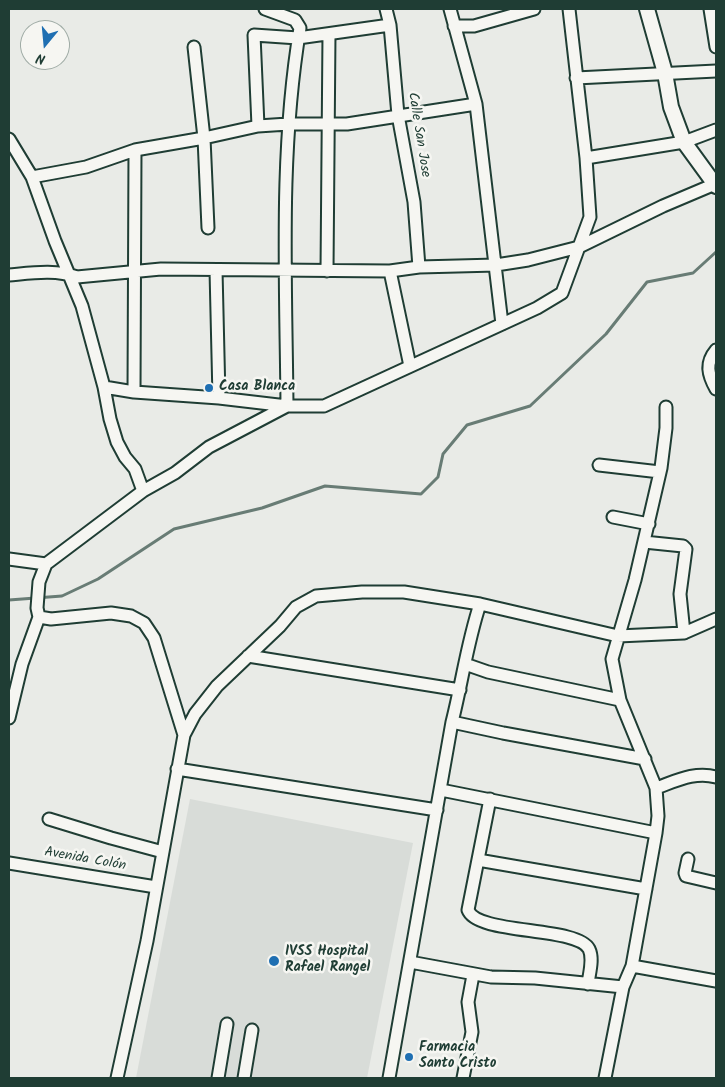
<!DOCTYPE html>
<meta charset="utf-8">
<style>
body{margin:0}
#map{position:relative;width:725px;height:1087px;overflow:hidden;background:#e9ebe7;font-family:Kalam,sans-serif}
canvas{display:block}
.frame{position:absolute;inset:0;border:10px solid #1f3d34;pointer-events:none}
.north{position:absolute;left:20px;top:20px;width:50px;height:50px;box-sizing:border-box;background:#f6f6f2;border:1px solid #a0aca6;border-radius:50%;rotate:197deg;font-size:14px;font-weight:700;line-height:20px;text-align:center;color:#1f3d34}
.north::after{content:'';display:block;margin:auto;width:18px;height:22px;background:#1f6fb2;clip-path:polygon(50% 0,100% 100%,50% 72%,0 100%)}
</style>
<div id="map">
<canvas width="725" height="1087"></canvas>
<div class="frame"></div>
<div class="north">N</div>
</div>
<script>
const context = document.querySelector('canvas').getContext('2d');
context.lineJoin = 'round';
function fillPath(path, color) { context.fillStyle = color; context.fill(path, 'evenodd'); }
function stroke(path, color, width, dash) { context.strokeStyle = color; context.lineWidth = width; context.lineCap = dash ? 'butt' : 'round'; context.setLineDash(dash || []); context.stroke(path); }
function label(font, color, halo, rows, align = 'center') {
  context.font = font + ' Kalam,sans-serif'; context.lineWidth = 5; context.setLineDash([]); context.textBaseline = 'middle'; context.strokeStyle = halo; context.fillStyle = color; for (const [text, x, y, turn = 0] of rows) {
    context.save(); context.translate(x, y); context.rotate((+turn || 0) * Math.PI / 180); context.textAlign = isNaN(turn) ? turn : align; if (halo) context.strokeText(text, 0, 0); context.fillText(text, 0, 0); context.restore();
  }
}
fillPath(new Path2D(`
 M190 799 413 843 367 1078H136Z`), '#d8dcd8');
stroke(new Path2D(`
 M9 600 62 596 98 579 174 529 262 508 325 486 421 494 438 477 443 454 467 425 530 406 606 334 647 282 693 273 716 252`), '#687c75', 3);
const minor = new Path2D(`
 M386 9 390 25 398 115 414 202 419 267
 M450 9 476 104 502 324
 M710 9 716 47
 M454 26H474L534 9
 M194 47 204 138 208 228
 M576 78 716 71
 M258 126 254 35 298 38 390 25
 M9 139 32 177 55 241 82 306 104 387 110 419 117 442 125 457 135 469 143 491
 M586 158 684 142 716 130
 M32 177 86 167 135 150 204 138 258 126 288 124H347L476 104
 M216 270 219 398
 M327 271 329 34
 M390 271 410 366
 M9 275C31 273 56 269 77 277L161 269 390 271 419 267 496 265 528 260 579 247 663 206 715 184
 M716 350C705 363 708 375 716 389
 M104 387 134 392 219 398 287 406C286 280 279 154 300 28L295 20 265 9
 M134 392 135 150
 M599 465 660 472
 M613 517 649 524
 M644 542 683 546 686 549 680 594 684 633
 M9 559 46 564
 M39 617 51 619 111 613 131 616 144 623 154 638 184 735
 M248 656 460 690
 M465 664 488 672 620 700
 M9 718 22 664 39 617 37 608 39 582 46 564 143 491 175 473 209 447 287 406H324L537 308 562 293 590 217 586 158 569 9
 M452 722 503 733 645 759
 M177 769 437 810
 M656 788C676 781 695 771 716 777
 M441 790 656 833
 M490 799 468 910C477 935 577 926 589 949 594 959 589 974 588 984
 M49 819 111 838 163 852
 M688 859 685 873 686 876 716 883
 M478 860 646 889
 M9 863 156 887
 M410 962 491 977 535 978 623 987
 M632 966 716 981
 M117 1078 147 941 184 735 195 714 217 686 280 626 296 607 316 596 362 592H404L480 604 618 636 684 633 716 619
 M218 1078 227 1024
 M244 1078 252 1030
 M389 1078 452 722C462 683 467 643 480 604
 M463 1078 472 1032 468 1002 473 975
 M605 1078 623 987 632 966 656 833 658 816 656 788 620 700 612 659 635 580 661 468 666 428V407`);
const major = new Path2D(`
 M647 9 665 73 671 107 684 142 716 186`);
stroke(minor, '#1f3d34', 15);
stroke(major, '#1f3d34', 18);
stroke(minor, '#f6f6f2', 11);
stroke(major, '#f6f6f2', 14);
for (const [x, y, r, color] of [
 [209,388,5,"#1f6fb2"],
 [274,961,6,"#1f6fb2"],
 [409,1057,5,"#1f6fb2"]
]) { const dot = new Path2D(); dot.arc(x, y, r, 0, 2 * Math.PI); context.fillStyle = color; context.fill(dot); stroke(dot, '#f6f6f2', 2); }
label('14px', '#1f3d34', '#f6f6f2', [
 ["Calle San Jose",418,135,81],
 ["Avenida Colón",85,860,10]
]);
label('bold 14px', '#1f3d34', '#f6f6f2', [
 ["Casa Blanca",219,388],
 ["IVSS Hospital",285,953],
 ["Rafael Rangel",285,969],
 ["Farmacia",419,1049],
 ["Santo Cristo",419,1065]
], 'left');
</script>
